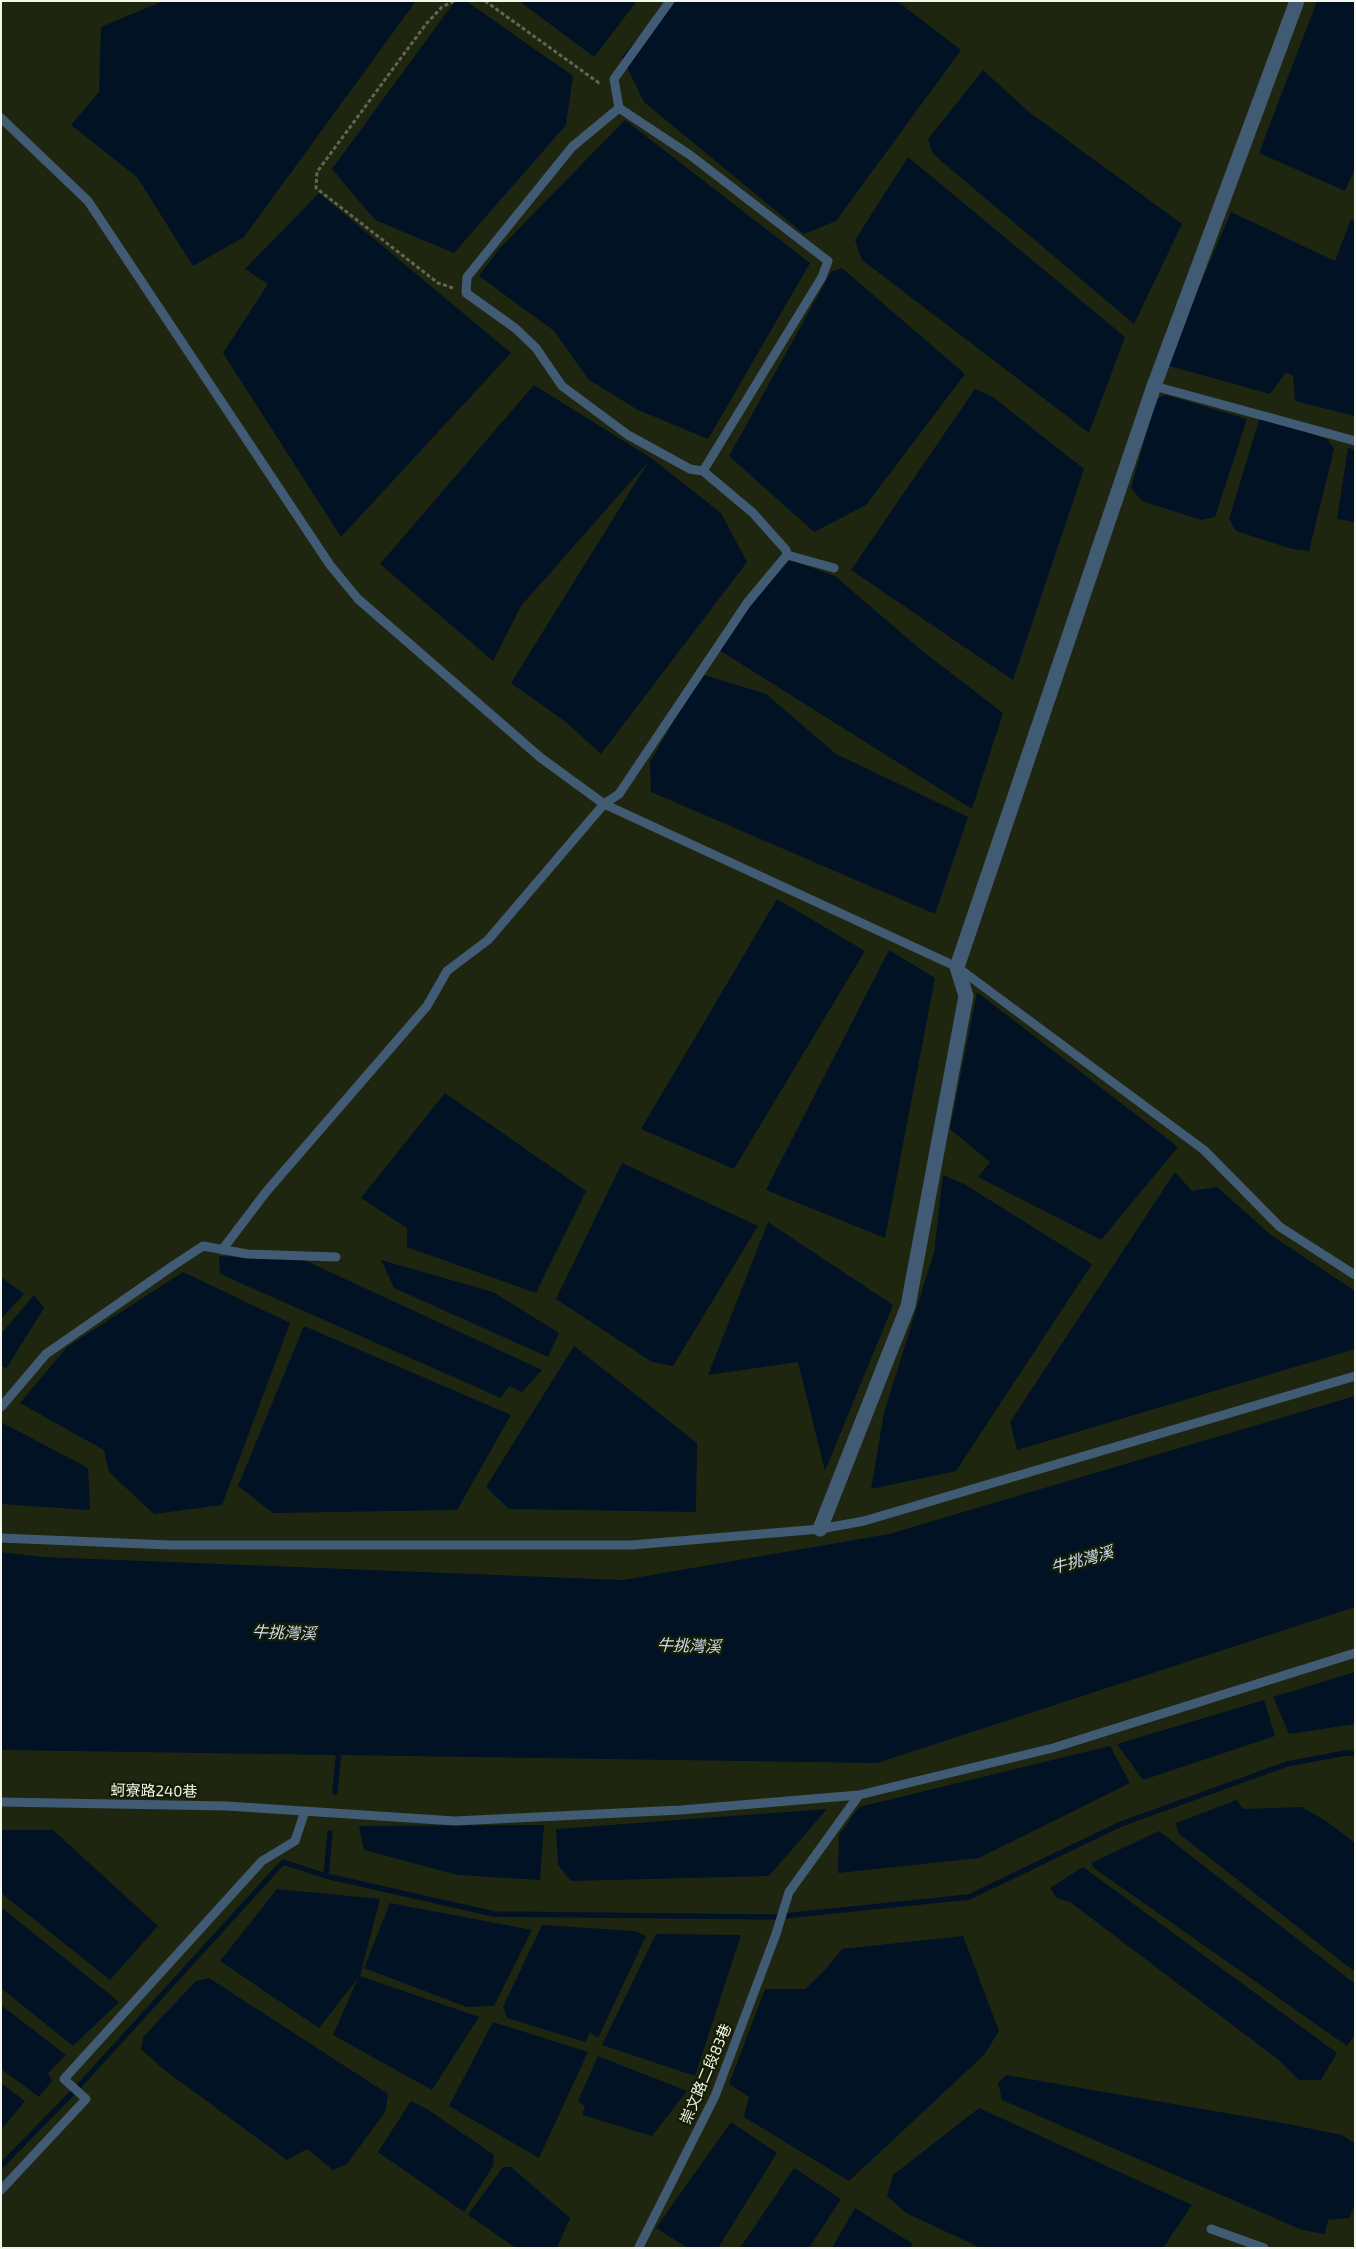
<!DOCTYPE html>
<meta charset="utf-8">
<style>
body{margin:0}
#map{position:relative;width:1356px;height:2249px;overflow:hidden;background:#1f2610;font-family:"Exo 2",sans-serif}
canvas{display:block}
.frame{position:absolute;inset:0;border:2px solid #f2f7e9;pointer-events:none}
</style>
<div id="map">
<canvas width="1356" height="2249"></canvas>
<div class="frame"></div>
</div>
<script>
const context = document.querySelector('canvas').getContext('2d');
context.lineJoin = 'round';
function fillPath(path, color) { context.fillStyle = color; context.fill(path, 'evenodd'); }
function stroke(path, color, width, dash) { context.strokeStyle = color; context.lineWidth = width; context.lineCap = dash ? 'butt' : 'round'; context.setLineDash(dash || []); context.stroke(path); }
function label(font, color, halo, rows, align = 'center') {
  context.font = font + ' "Exo 2","Noto Sans TC",sans-serif'; context.lineWidth = 5; context.setLineDash([]); context.textBaseline = 'middle'; context.strokeStyle = halo; context.fillStyle = color; for (const [text, x, y, turn = 0] of rows) {
    context.save(); context.translate(x, y); context.rotate((+turn || 0) * Math.PI / 180); context.textAlign = isNaN(turn) ? turn : align; if (halo) context.strokeText(text, 0, 0); context.fillText(text, 0, 0); context.restore();
  }
}
fillPath(new Path2D(`
 M163 1H416L244 237 193 266 137 177 71 125 99 92 101 27Z
 M455 1H466L573 76 566 125 454 253 375 220 332 169Z
 M519 1H637L594 57Z
 M670 1H897L961 50 836 221 804 234 644 102 622 57Z
 M1317 1H1355V169L1345 191 1259 153Z
 M983 70 1029 112 1182 224 1134 324 933 154 928 139Z
 M625 120 810 263 708 439 638 410 588 379 554 331 479 276 500 248Z
 M908 157 1125 337 1089 433 862 260 855 240Z
 M319 193 511 353 341 537 223 353 268 284 245 269Z
 M1231 212 1335 261 1351 219 1355 221V416L1295 401 1293 376 1286 372 1270 394 1166 365Z
 M842 268 965 374 866 505 814 532 729 456 831 272Z
 M534 385 651 458 721 513 747 562 601 754 567 723 511 683 649 461 521 606 493 661 380 564Z
 M975 389 993 397 1084 469 1013 680 851 570Z
 M1166 395 1247 419 1215 517 1201 520 1142 501 1131 488 1156 399Z
 M1260 417 1327 439 1334 449 1309 551 1292 549 1236 531 1229 519Z
 M1348 448 1355 450V522L1337 519Z
 M782 557 835 576 921 650 1003 713 972 809 719 650Z
 M701 674 766 694 836 754 968 817 935 914 651 792 650 762Z
 M777 899 865 951 734 1169 641 1129Z
 M889 950 935 978 885 1238 766 1190Z
 M977 992 1178 1147 1101 1240 978 1177 990 1162 950 1129Z
 M445 1093 586 1191 536 1293 407 1247V1228L361 1198Z
 M622 1163 758 1226 673 1366 652 1362 556 1299Z
 M1175 1172 1192 1191 1217 1187 1271 1235 1355 1291V1349L1017 1450 1010 1422Z
 M943 1175 966 1185 1092 1264 956 1471 871 1489 884 1413 934 1252Z
 M768 1222 893 1305 825 1471 798 1362 708 1375Z
 M219 1256 304 1260 542 1370 522 1392 509 1386 501 1398 220 1274Z
 M381 1260 493 1292 559 1333 548 1357 394 1288Z
 M183 1272 290 1323 222 1505 154 1514 109 1472 104 1450 20 1403 67 1347Z
 M1 1277 24 1294 1 1319Z
 M34 1295 44 1308 6 1369 1 1364V1334Z
 M304 1326 511 1415 457 1510 273 1513 238 1486Z
 M574 1346 697 1443 696 1512 509 1509 486 1487Z
 M1355 1396V1607L877 1763 1 1750V1552L43 1557 623 1580 889 1534Z
 M1 1422 88 1468 90 1510 1 1504Z
 M1355 1672V1724L1289 1734 1273 1697Z
 M1264 1700 1275 1736 1143 1780 1117 1744Z
 M1110 1746 1130 1783 979 1858 838 1873 839 1835 859 1807Z
 M1237 1800 1243 1809 1302 1807 1326 1821 1355 1843V1972L1178 1833 1176 1823Z
 M827 1809 769 1876 571 1881 558 1865 556 1829Z
 M544 1825 540 1880 458 1875 364 1850 359 1826Z
 M1 1830H53L158 1926 110 1980 1 1893Z
 M1159 1831 1355 1984V2034L1347 2046 1094 1868 1091 1863Z
 M1083 1867 1337 2053 1321 2080H1299L1280 2061 1070 1902 1057 1898 1050 1888Z
 M277 1889 380 1899 360 1976 479 2017 432 2090 333 2035 358 1978 319 2028 220 1961Z
 M390 1903 532 1930 494 2006 467 2007 364 1968Z
 M1 1907 119 2002 73 2046 1 1988Z
 M542 1925 635 1931 646 1936 598 2038 590 2032 585 2042 507 2018 503 2007Z
 M656 1934 741 1935 695 2076 602 2045Z
 M963 1936 999 2031 984 2055 849 2181 744 2117 749 2097 729 2084 765 1989H805L825 1970 842 1949Z
 M209 1978 388 2094 385 2112 347 2164 333 2170 307 2149 287 2160 163 2069 141 2049 143 2037 196 1981Z
 M1 2005 66 2055 48 2073 52 2081 39 2097 1 2069Z
 M493 2022 588 2052 539 2158 449 2106Z
 M598 2056 687 2091 652 2136 582 2115 585 2106 578 2101Z
 M1006 2075 1283 2123 1342 2135 1355 2144V2204L1349 2218 1328 2220 1325 2234 1302 2230 1002 2100 998 2083Z
 M1 2083 25 2101 1 2130Z
 M411 2101 427 2109 494 2155 493 2166 464 2212 378 2152Z
 M979 2108 1192 2205 1163 2248H981L906 2213 887 2196 893 2175Z
 M731 2122 777 2153 718 2248H688L656 2228Z
 M503 2167H511L570 2218 557 2248H516L468 2215Z
 M794 2168 841 2199 809 2248H740Z
 M855 2208 913 2244 910 2248H832Z`), '#011225');
stroke(new Path2D(`
 M335 1792 339 1750
 M330 1833 326 1876 494 1914 775 1917 969 1897 1121 1824 1287 1764 1346 1753 1355 1754
 M1 2166 79 2086 283 1862 326 1876`), '#011225', 5.5);
stroke(new Path2D(`
 M485 1 599 83 601 82
 M453 288 438 283 316 188 317 172 426 24 442 7 454 1`), '#606653', 3, [4, 2.5]);
stroke(new Path2D(`
 M619 108 690 155 828 261 822 277 703 471
 M1 118 88 201 330 565 358 599 541 758 604 804 957 967 1204 1150 1280 1227 1355 1275
 M1154 386 1355 441
 M787 555 834 568
 M222 1250 266 1192 427 1006 447 971 488 940 604 804 619 794 747 603 787 555 786 550 753 513 703 471 690 469 628 435 562 386 536 348 515 328 466 293 467 277 572 147 619 108 614 79 670 1
 M1 1407 46 1354 174 1265 203 1246 247 1254 336 1257
 M1 1538 170 1545H632L820 1529 864 1521 1355 1376
 M1 1802 227 1806 455 1821 681 1810 859 1795 1053 1748 1355 1653
 M1 2190 86 2099 64 2079 262 1861 295 1841 305 1811
 M1211 2229 1264 2248
 M640 2248 639 2247 715 2096 776 1934 789 1892 859 1795`), '#425b75', 9);
stroke(new Path2D(`
 M820 1529 908 1306 966 996 957 967 1154 386 1297 1`), '#425b75', 15);
label('15px', '#f2f7e9', '#161d06', [
 ["蚵寮路240巷",154,1791,1],
 ["崇文路二段83巷",706,2074,-67]
]);
label('italic 16px', '#cfdff0', '#161d06', [
 ["牛挑灣溪",1082,1560,-15],
 ["牛挑灣溪",284,1633,2],
 ["牛挑灣溪",689,1646,2]
]);
</script>
